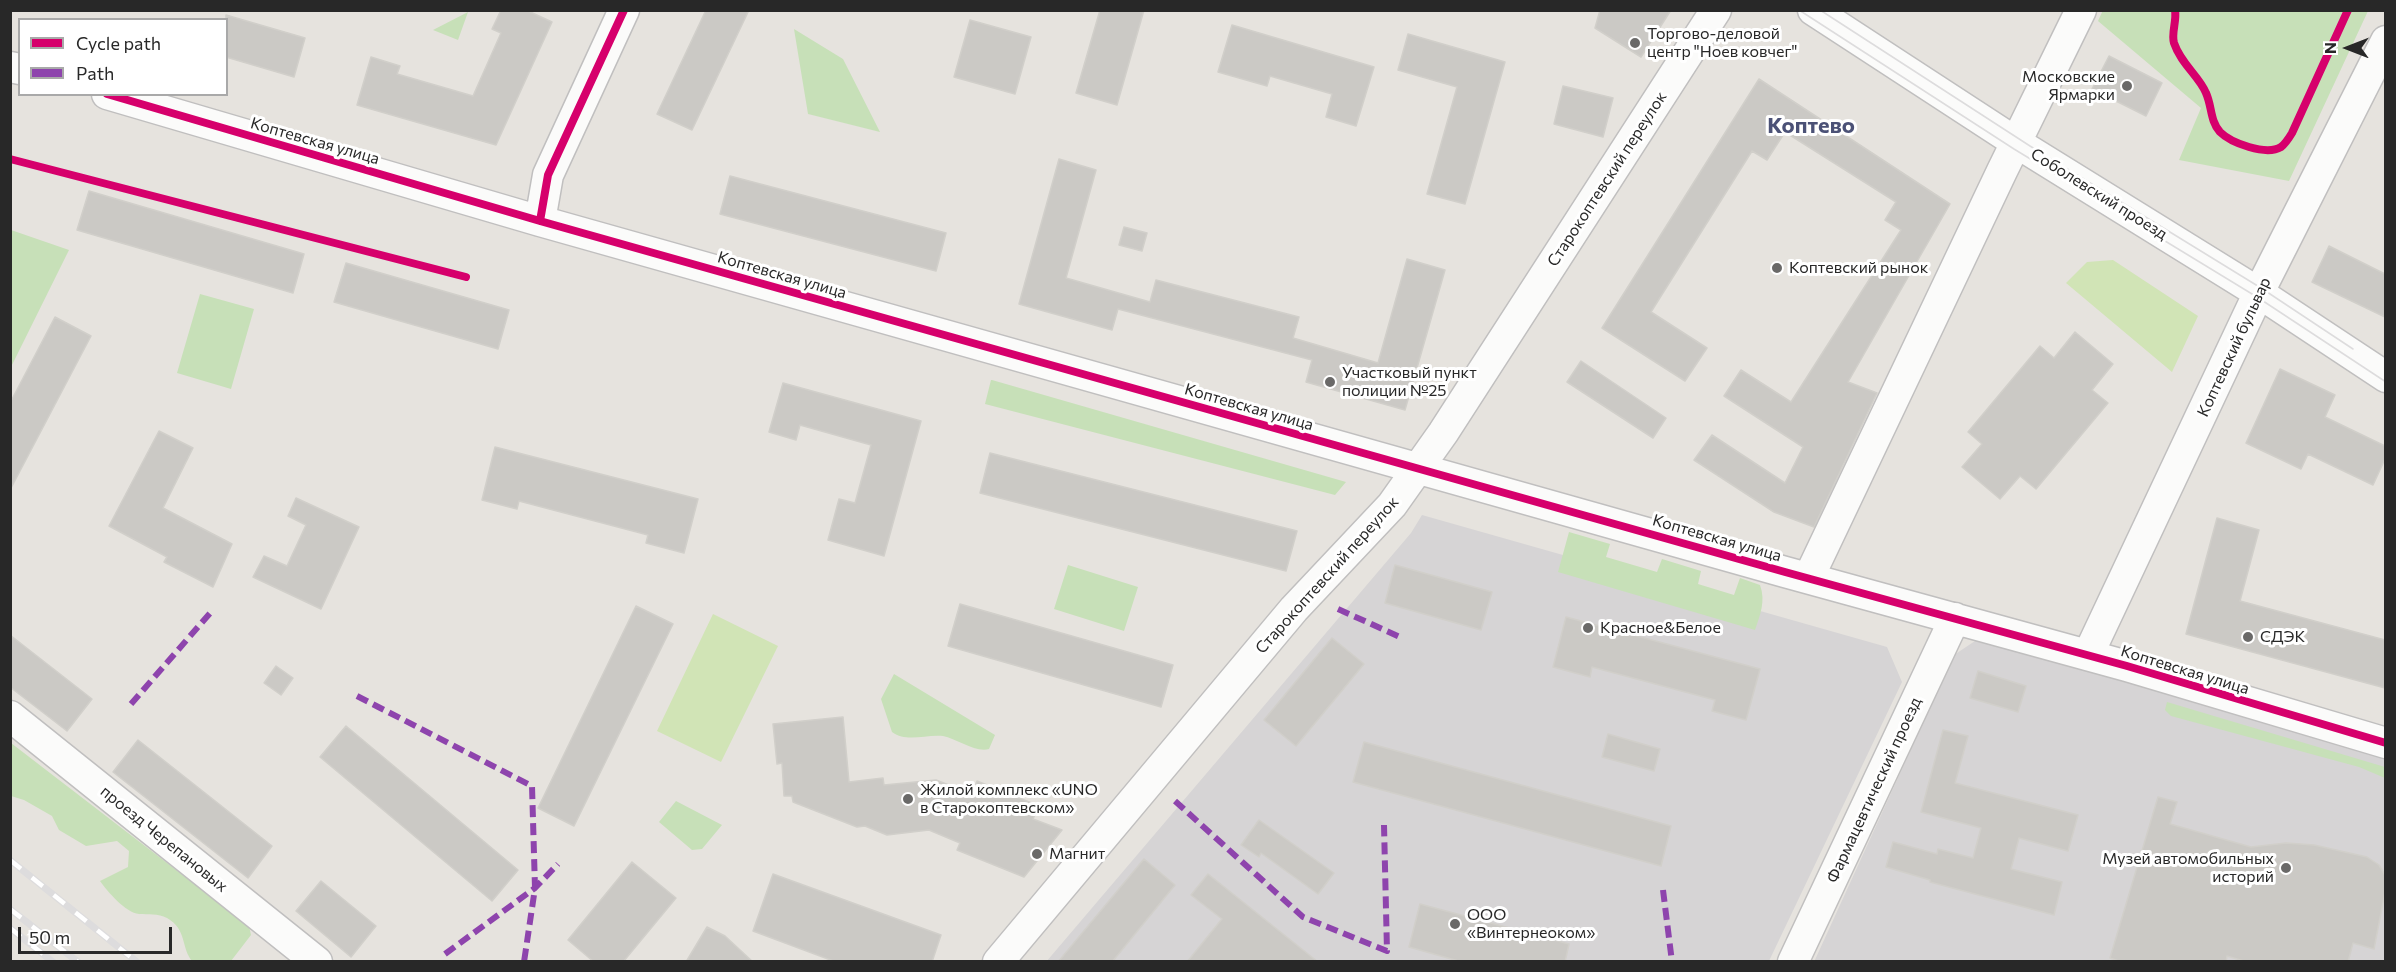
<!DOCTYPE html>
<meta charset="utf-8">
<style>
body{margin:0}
#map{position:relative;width:2396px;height:972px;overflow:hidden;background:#e6e3de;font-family:Commissioner,sans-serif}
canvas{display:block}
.frame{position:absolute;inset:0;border:12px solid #282828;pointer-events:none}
.legend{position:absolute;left:18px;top:18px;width:210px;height:78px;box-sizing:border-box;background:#fff;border:2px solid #a9a9a9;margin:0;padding:8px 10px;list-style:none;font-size:18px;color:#282828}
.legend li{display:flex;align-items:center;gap:12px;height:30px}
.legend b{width:30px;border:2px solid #a9a9a9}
.north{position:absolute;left:2318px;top:18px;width:60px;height:60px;-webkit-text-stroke:4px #fff;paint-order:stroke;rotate:270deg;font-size:16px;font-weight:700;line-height:24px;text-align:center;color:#282828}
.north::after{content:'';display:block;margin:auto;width:21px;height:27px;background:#282828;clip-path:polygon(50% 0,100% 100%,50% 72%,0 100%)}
.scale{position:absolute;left:18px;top:927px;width:154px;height:27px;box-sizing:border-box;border:3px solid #282828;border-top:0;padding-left:8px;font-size:18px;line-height:21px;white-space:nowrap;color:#282828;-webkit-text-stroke:4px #fff;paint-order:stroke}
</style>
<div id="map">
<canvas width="2396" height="972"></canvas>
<div class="frame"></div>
<ul class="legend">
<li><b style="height:8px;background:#d6006c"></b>Cycle path</li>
<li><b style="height:8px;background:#8e44ad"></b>Path</li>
</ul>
<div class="north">N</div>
<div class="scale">50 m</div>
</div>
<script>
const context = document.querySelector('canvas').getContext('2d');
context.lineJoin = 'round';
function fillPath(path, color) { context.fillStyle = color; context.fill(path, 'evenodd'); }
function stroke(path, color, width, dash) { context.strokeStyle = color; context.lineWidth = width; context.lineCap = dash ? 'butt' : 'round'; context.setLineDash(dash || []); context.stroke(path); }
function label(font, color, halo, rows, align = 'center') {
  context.font = font + ' Commissioner,sans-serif'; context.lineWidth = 6; context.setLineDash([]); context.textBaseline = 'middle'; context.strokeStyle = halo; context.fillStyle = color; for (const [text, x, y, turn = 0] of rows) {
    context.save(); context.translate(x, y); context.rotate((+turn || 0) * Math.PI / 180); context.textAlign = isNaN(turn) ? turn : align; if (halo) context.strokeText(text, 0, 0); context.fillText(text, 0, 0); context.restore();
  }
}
fillPath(new Path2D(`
 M1422 515 1887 647 1902 682 1769 961 1046 962 1411 533Z
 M1981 637 2385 754V961L1814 962 1954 655Z`), '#d6d4d5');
fillPath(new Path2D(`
 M2103 10H2368V11L2289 181 2179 160 2201 108 2098 21Z
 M468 12 458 40 433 30Z
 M794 29 843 59 880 132 808 114Z
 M11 230 69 250 11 367 10 230Z
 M200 294 254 309 231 389 177 373Z
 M991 380H992L1346 482 1335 495 985 404Z
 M1569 532 1610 544 1606 557 1657 572 1662 559 1701 571 1698 584 1734 595 1740 578 1760 585C1766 601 1760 615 1755 630L1558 572Z
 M1068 565 1138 587 1124 631 1054 609Z
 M894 674 995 735 989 749C976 753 957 739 943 736 926 734 907 743 892 732L881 699Z
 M2167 702 2385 767V778L2359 767 2171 716 2165 710Z
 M11 743 249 926 251 935 231 961H192C181 948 187 929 167 918 158 913 148 915 139 914 126 913 107 891 100 881L128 867 129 851 117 841 86 846 59 830 52 816 24 800 11 796Z
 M676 801 722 825 702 849 692 850 659 822Z`), '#c7e0b8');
fillPath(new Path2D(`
 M2113 260 2198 316 2172 372 2066 283 2087 262Z
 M713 614 778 646 721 762 657 731Z`), '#d1e4b6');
const building = new Path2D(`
 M501 10H526L552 22 496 145 357 105 371 57 400 66 397 74 473 96 501 33 492 29Z
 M706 10H749L692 130 657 114Z
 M1100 10H1144L1117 105 1076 93Z
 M1600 10H1671L1641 57 1595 28Z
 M226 15 305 38 294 77 226 57Z
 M970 20 1031 37 1015 94 954 77Z
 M1232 25 1374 67 1356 126 1326 117 1332 94 1270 76 1267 86 1218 72Z
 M1408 34 1505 62 1465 204 1427 194 1457 87 1398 70Z
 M2109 56 2162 83 2146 116 2092 89Z
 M1759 79 1950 204 1848 382 1877 393 1814 527 1774 512 1694 460 1712 435 1785 483 1803 447 1724 396 1741 370 1791 402 1901 230 1885 220 1896 202 1785 132 1767 160 1752 151 1651 312 1707 348 1685 381 1602 328Z
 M1563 86 1613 98 1603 137 1554 124Z
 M1059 159 1096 170 1066 278 1150 302 1156 280 1299 317 1293 338 1378 363 1407 259 1445 270 1405 410 1306 382 1312 360 1118 309 1112 330 1019 304Z
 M730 176 946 233 936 271 720 214Z
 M89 191 304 254 293 293 77 230Z
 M1124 227 1147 233 1142 251 1119 245Z
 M2329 246 2385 274V317L2312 282Z
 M346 263 509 310 498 349 334 302Z
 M55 317 91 336 10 490V403Z
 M2075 332 2113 364 2092 390 2108 403 2036 489 2020 476 2000 499 1962 467 1982 444 1968 432 2040 346 2054 358Z
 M1581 361 1666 418 1653 438 1567 382Z
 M2280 369 2335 395 2325 417 2385 446V459L2373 485 2308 454 2301 469 2246 443Z
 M783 383 921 421 884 556 828 540 839 499 855 503 871 445 800 425 796 440 769 432Z
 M159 431 193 448 163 508 232 544 213 587 164 562 167 557 109 526Z
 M495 447 698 499 684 553 646 543 648 535 519 501 517 509 482 500Z
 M990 453 1297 531 1286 571 980 493Z
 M296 498 359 527 321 609 253 577 264 556 287 566 306 525 288 516Z
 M2217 518 2259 530 2240 601 2385 640V688L2186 634Z
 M1395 565 1492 592 1481 630 1385 603Z
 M960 604 1173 665 1161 707 948 646Z
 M636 606 673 624 574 826 538 808Z
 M1566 617 1760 669 1746 720 1712 711 1715 700 1592 667 1590 677 1553 667Z
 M10 635 92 699 67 731 10 687Z
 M1332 638 1364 664 1296 746 1264 720Z
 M276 666 293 678 281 695 264 683Z
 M1978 671 2026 686 2018 712 1970 698Z
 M843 717 849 782 883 778 884 785 936 780 972 794 977 781 1039 806 1033 819 1062 830 1024 877 957 850 960 843 929 830 887 835 865 826 857 827 793 802 792 796H784L782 763 777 764 773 724Z
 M346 726 518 870 492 901 320 757Z
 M1943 730 1968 736 1955 783 2078 815 2068 851 2019 838 2011 869 2062 882 2054 915 1930 882V880L1886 867 1893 842 1937 854 1938 849 1973 858 1981 828 1921 812Z
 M1608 734 1660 749 1654 771 1602 757Z
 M138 740 272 846 248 878 113 772Z
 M1364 742 1671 826 1661 866 1353 782Z
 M2158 797 2177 802 2170 824 2251 847 2286 843 2314 845 2367 857 2379 865 2385 875V892L2374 949 2353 943 2348 962H2247L2227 956 2226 962H2121L2110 958Z
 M1259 820 1334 873 1318 894 1261 853 1259 857 1241 845Z
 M1144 859 1175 885 1112 962H1058Z
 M632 862 676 898 623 962H594L568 940Z
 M773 874 941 935 932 962H836L753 931Z
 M1208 874 1318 962H1187L1222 919 1191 895Z
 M321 881 376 926 351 957 296 911Z
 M1420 904 1569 944 1565 962H1462L1409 947Z
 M707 927 725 936 753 962H686Z`);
fillPath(building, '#cbc9c5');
stroke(building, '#d1cfca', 1.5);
const minor = new Path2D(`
 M1813 10 2017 143 2259 293 2386 377
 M10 67 20 69
 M107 94 540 221 1785 572 2127 666 2386 743
 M540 221 548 175 624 10
 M1809 577 2002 171 2081 10
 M2088 655 2261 288 2386 41
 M10 716 317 962
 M998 962 1294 609 1392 505 1443 433 1716 10
 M1793 962 1955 618`);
stroke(minor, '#c0bfbf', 33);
stroke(minor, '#fbfbfa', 30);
stroke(new Path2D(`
 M1799 10 2014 149 2257 297 2386 382
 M1820 10 2030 146 2261 288 2353 349`), '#dddcdd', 1.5);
const rail = new Path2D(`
 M10 860 137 962
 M10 909 78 962
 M10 928 53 962`);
stroke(rail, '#dddcdd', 7);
stroke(rail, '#fff', 4.5, [14]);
stroke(new Path2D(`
 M1338 609 1400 637
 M357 696 532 786 535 888 524 962
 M131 704 211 612
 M1175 801 1303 917 1387 951 1384 825
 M1663 890 1672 962
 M445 954 535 888 558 864`), '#8e44ad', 6, [12, 6]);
stroke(new Path2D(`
 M2175 10C2177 21 2171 33 2174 43 2181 64 2199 76 2206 93 2212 106 2210 121 2220 132 2231 143 2266 156 2281 147 2285 144 2289 138 2292 133L2348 10
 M107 94 540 221 1785 572 2127 666 2386 743
 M10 159 466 277
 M540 221 548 175 624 10`), '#d6006c', 8);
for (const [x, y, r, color] of [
 [1635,43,6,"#6a6968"],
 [2127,86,6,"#6a6968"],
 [1777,268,6,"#6a6968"],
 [1330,382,6,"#6a6968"],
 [1588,628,6,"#6a6968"],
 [2248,637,6,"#6a6968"],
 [908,799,6,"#6a6968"],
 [1037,854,6,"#6a6968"],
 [2286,868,6,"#6a6968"],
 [1455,924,6,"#6a6968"]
]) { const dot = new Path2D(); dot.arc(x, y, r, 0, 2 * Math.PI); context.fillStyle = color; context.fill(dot); stroke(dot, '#fff', 2); }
label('16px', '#282828', '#fff', [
 ["Торгово-деловой",1647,34],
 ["центр \"Ноев ковчег\"",1647,52],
 ["Московские",2115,77,"right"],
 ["Ярмарки",2115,95,"right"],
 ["Коптевский рынок",1789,268],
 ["Участковый пункт",1342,373],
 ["полиции №25",1342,391],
 ["Красное&Белое",1600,628],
 ["СДЭК",2260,637],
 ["Жилой комплекс «UNO",920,790],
 ["в Старокоптевском»",920,808],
 ["Магнит",1049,854],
 ["Музей автомобильных",2274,859,"right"],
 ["историй",2274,877,"right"],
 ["ООО",1467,915],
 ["«Винтернеоком»",1467,933]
], 'left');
label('16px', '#282828', '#fff', [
 ["Коптевская улица",315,141,16],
 ["Старокоптевский переулок",1607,179,-57],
 ["Соболевский проезд",2099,194,32],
 ["Коптевская улица",782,275,16],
 ["Коптевский бульвар",2234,347,-65],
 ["Коптевская улица",1249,407,16],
 ["Коптевская улица",1717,538,16],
 ["Старокоптевский переулок",1327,575,-48],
 ["Коптевская улица",2185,670,17],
 ["Фармацевтический проезд",1874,790,-65],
 ["проезд Черепановых",164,839,39]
]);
label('bold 22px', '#4b5176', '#fff', [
 ["Коптево",1811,126]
]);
</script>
